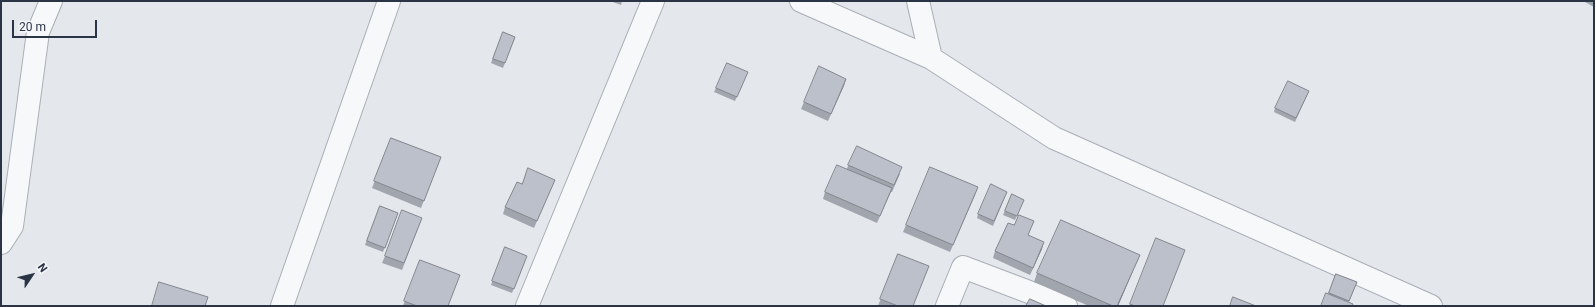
<!DOCTYPE html>
<style>
body{margin:0}
#map{position:relative;width:1595px;height:307px;overflow:hidden;background:#e4e7ec;font-family:Roboto,sans-serif}
canvas{display:block}
.frame{position:absolute;inset:0;border:2px solid #2b3445;pointer-events:none}
.north{position:absolute;left:12px;top:255px;width:40px;height:40px;-webkit-text-stroke:3px #f4f6f9;paint-order:stroke;rotate:55deg;font-size:11px;font-weight:700;line-height:16px;text-align:center;color:#2b3445}
.north::after{content:'';display:block;margin:auto;width:14px;height:18px;background:#2b3445;clip-path:polygon(50% 0,100% 100%,50% 72%,0 100%)}
.scale{position:absolute;left:12px;top:20px;width:85px;height:18px;box-sizing:border-box;border:2px solid #2b3445;border-top:0;padding-left:5px;font-size:12px;line-height:14px;white-space:nowrap;color:#2b3445;-webkit-text-stroke:3px #f4f6f9;paint-order:stroke}
</style>
<div id="map">
<canvas width="1595" height="307"></canvas>
<div class="frame"></div>
<div class="north">N</div>
<div class="scale">20 m</div>
</div>
<script>
const context = document.querySelector('canvas').getContext('2d');
context.lineJoin = 'round';
function stroke(path, color, width, dash) { context.strokeStyle = color; context.lineWidth = width; context.lineCap = dash ? 'butt' : 'round'; context.setLineDash(dash || []); context.stroke(path); }
function fillPath(path, color) { context.fillStyle = color; context.fill(path, 'evenodd'); }
const minor = new Path2D(`
 M801 1 931 58 1054 138 1431 306
 M918 1 931 58
 M1 243 12 226 38 32 51 1
 M282 306 389 1
 M527 306 653 1
 M947 306 963 267 1066 306`);
stroke(minor, '#a9aeb7', 24);
stroke(minor, '#f7f8fa', 22);
fillPath(new Path2D(`
 M610 1H622L621 5Z
 M1583 1H1594V7Z
 M503 32 515 37 503 68 491 63Z
 M748 72 735 101 714 92 716 88Z
 M846 79 828 121 801 109 804 102Z
 M1309 91 1295 122 1274 112 1275 108Z
 M391 138 441 157 421 208 372 188Z
 M848 165 900 174 892 192H891L877 223 823 199 825 192 847 169Z
 M555 180 534 228 503 214 505 207 522 184Z
 M1007 192 993 226 977 218 978 214Z
 M1012 194 1024 200 1015 220 1003 215Z
 M975 195 950 252 903 232 906 225Z
 M380 206 398 213 383 252 365 245Z
 M422 218 402 270 382 263 385 256Z
 M1029 235 1042 249 1030 275 993 258 995 251Z
 M505 247 527 256 512 293 491 285Z
 M898 254 913 306H878Z
 M1140 255 1136 264 1118 306H1089L1034 282 1037 273Z
 M420 260 448 306H403Z
 M1336 274 1357 282 1349 302 1328 294Z
 M1130 304 1163 306H1129Z`), '#a1a5ae');
fillPath(new Path2D(`
 M846 79 844 86 828 121Z
 M978 187 975 195 950 252 953 245Z
 M1044 242 1042 249 1030 275 1033 268Z
 M1140 255 1136 264 1118 306H1117Z`), '#83868d');
const building = new Path2D(`
 M503 32 515 37 505 63 493 59Z
 M727 63 748 72 737 97 716 88Z
 M819 66 846 79 831 114 804 102Z
 M1288 81 1309 91 1296 118 1275 108Z
 M391 138 441 157 424 201 374 181Z
 M857 146 902 167 894 185 848 165Z
 M837 165 892 188 880 216 825 192Z
 M930 167 978 187 953 245 906 225Z
 M528 168 555 180 537 221 505 207 517 182 522 184Z
 M991 184 1007 192 994 221 978 214Z
 M1012 194 1024 200 1017 216 1005 211Z
 M380 206 398 213 385 248 367 241Z
 M402 210 422 218 404 263 385 256Z
 M1019 215 1034 221 1028 235 1044 242 1033 268 995 251 1008 223 1014 225Z
 M1061 220 1140 255 1117 306H1113L1037 273Z
 M1156 238 1185 250 1163 306H1135L1130 304Z
 M505 247 527 256 514 289 492 281Z
 M898 254 929 266 913 306H898L880 299Z
 M420 260 460 275 448 306H417L404 301Z
 M1336 274 1357 282 1349 301 1329 293Z
 M159 282 208 297 205 306H152Z
 M1326 293 1353 304 1352 306H1321Z
 M1233 297 1256 306H1230Z
 M1030 299 1046 306H1026Z`);
fillPath(building, '#bbc0ca');
stroke(building, '#83868d', 1);
</script>
